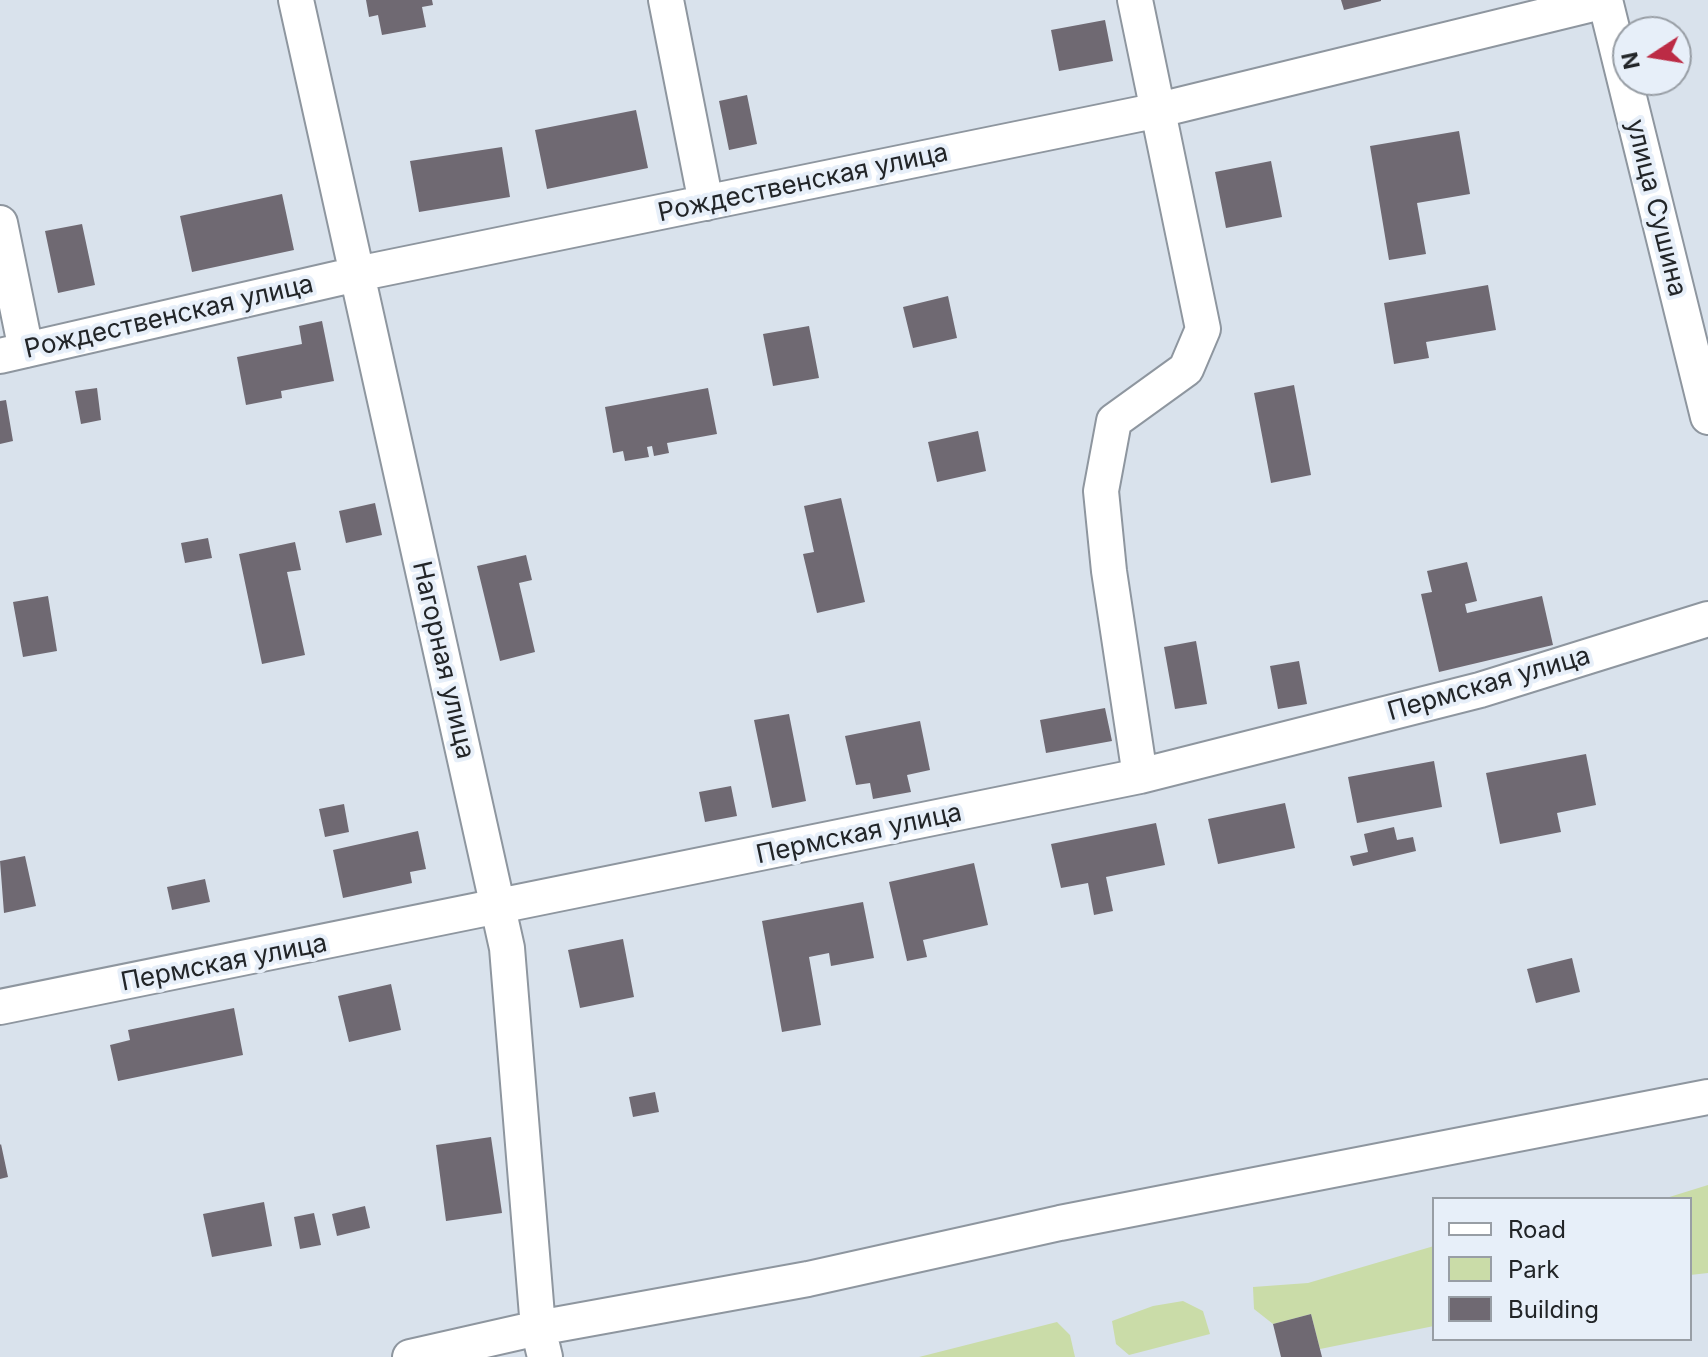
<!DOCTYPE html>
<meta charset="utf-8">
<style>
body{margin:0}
#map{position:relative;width:1708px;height:1357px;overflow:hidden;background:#d9e2ec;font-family:Inter,sans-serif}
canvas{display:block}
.legend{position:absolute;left:1432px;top:1197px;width:260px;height:144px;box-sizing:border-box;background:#e7eff9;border:2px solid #989ea5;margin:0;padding:10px 14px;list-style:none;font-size:24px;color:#222528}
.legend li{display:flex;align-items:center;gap:16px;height:40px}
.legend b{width:40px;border:2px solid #989ea5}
.north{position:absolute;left:1612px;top:16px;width:80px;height:80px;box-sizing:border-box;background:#e7eff9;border:2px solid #989ea5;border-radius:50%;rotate:258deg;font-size:22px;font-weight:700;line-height:32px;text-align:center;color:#222528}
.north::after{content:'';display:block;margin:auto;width:28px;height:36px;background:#bc2b45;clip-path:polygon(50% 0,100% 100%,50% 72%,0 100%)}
</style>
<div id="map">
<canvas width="1708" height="1357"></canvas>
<ul class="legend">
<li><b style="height:10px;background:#fff"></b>Road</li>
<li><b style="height:22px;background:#cadca8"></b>Park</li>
<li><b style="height:22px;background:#6f6972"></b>Building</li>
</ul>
<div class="north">N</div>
</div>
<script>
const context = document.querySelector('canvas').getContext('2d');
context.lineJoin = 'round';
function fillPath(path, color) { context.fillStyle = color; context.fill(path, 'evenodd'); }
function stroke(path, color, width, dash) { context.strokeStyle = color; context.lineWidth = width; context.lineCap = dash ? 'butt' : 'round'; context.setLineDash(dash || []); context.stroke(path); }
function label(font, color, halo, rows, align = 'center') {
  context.font = font + ' Inter,sans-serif'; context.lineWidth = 8; context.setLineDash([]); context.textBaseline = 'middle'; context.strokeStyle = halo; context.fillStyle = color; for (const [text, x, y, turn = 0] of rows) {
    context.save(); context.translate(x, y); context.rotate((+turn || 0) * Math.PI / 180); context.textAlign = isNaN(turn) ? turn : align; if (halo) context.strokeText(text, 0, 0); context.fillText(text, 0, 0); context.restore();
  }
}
fillPath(new Path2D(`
 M1708 1185V1273L1690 1275V1199H1663Z
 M1434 1246V1326L1320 1349 1311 1314 1273 1324 1254 1309 1253 1287 1308 1283Z
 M1183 1301 1203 1311 1210 1334 1129 1355 1116 1344 1112 1321 1153 1306Z
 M1057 1322 1070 1335 1075 1357H919Z`), '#cadca8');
fillPath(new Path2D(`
 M366 0H432L433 5 422 7 426 27 382 35 378 15 369 17Z
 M1341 0H1381V1L1344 10Z
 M1105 20 1113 61 1059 71 1051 30Z
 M747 95 757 144 729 150 719 101Z
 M636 110 648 168 547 189 535 130Z
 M1459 131 1470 194 1417 203 1426 254 1389 260 1370 146Z
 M502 147 510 197 419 212 410 161Z
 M1271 161 1282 217 1226 228 1215 172Z
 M282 194 294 250 192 272 180 216Z
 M82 224 95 285 58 293 45 231Z
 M1488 285 1496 330 1426 342 1429 358 1394 364 1384 303Z
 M948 296 957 338 913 348 903 307Z
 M322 321 334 381 281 391 282 398 246 405 237 357 302 344 299 326Z
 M809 326 819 378 773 386 763 334Z
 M1294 385 1311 475 1271 483 1254 393Z
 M97 388 101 420 81 424 75 391Z
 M708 388 717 434 667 443 669 453 654 456 652 446 647 447 649 457 625 461 623 451 613 453 605 407Z
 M6 400 13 441 0 444V401Z
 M978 431 986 471 937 482 928 442Z
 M841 498 865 602 817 613 803 554 814 552 804 506Z
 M375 503 382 535 346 543 339 511Z
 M208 538 212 558 185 563 181 543Z
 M295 542 301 570 287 572 305 655 262 664 239 554Z
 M526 555 532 580 519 583 535 652 500 661 477 566Z
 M1467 562 1477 601 1465 604 1467 613 1542 596 1553 645 1439 672 1421 594 1432 592 1427 571Z
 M48 596 57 651 23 657 13 602Z
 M1196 641 1207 704 1175 709 1164 647Z
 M1299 661 1307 704 1278 709 1270 666Z
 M1105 708 1112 741 1046 753 1040 720Z
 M789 714 806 801 772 808 754 720Z
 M920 721 930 770 907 775 911 792 873 799 870 783 856 785 845 736Z
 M1586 754 1596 805 1557 813 1561 832 1500 844 1486 773Z
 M1434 761 1442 807 1357 823 1348 777Z
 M731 786 737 816 705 822 699 792Z
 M1285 803 1295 848 1218 864 1208 819Z
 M344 804 349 832 325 837 319 809Z
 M1156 823 1165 865 1106 877 1113 911 1094 915 1088 883 1061 888 1051 844Z
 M1394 827 1397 840 1413 837 1416 851 1353 866 1350 856 1368 852 1364 834Z
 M418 831 426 869 410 872 412 883 343 898 333 850Z
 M25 856 36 906 4 913 0 861Z
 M974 863 988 925 923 940 927 957 907 961 889 882Z
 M205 879 210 902 172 910 167 887Z
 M863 902 874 958 831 966 829 953 809 957 821 1025 782 1032 762 921Z
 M623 939 634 997 580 1008 568 950Z
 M1572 958 1580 992 1536 1003 1527 969Z
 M391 984 401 1030 349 1042 338 996Z
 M234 1008 243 1055 118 1081 110 1045 130 1040 128 1030Z
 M655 1092 659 1112 633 1117 629 1097Z
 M491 1137 502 1213 446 1221 436 1145Z
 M1 1144 8 1177 0 1179V1145Z
 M264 1202 272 1246 212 1257 203 1214Z
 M365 1206 370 1228 337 1236 332 1214Z
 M314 1213 321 1245 300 1249 294 1217Z
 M1311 1314 1322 1357H1281L1273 1324Z`), '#6f6972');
const minor = new Path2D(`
 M296 0 507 948 538 1328 545 1357
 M666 0 706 203
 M1135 0 1203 329 1186 369 1114 421 1101 491 1109 571 1140 776
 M1605 0 1708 417
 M0 223 26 350
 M0 356 357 274 1159 110 1605 1
 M0 1007 1140 776 1480 690 1708 619
 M410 1357 538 1328 808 1279 1060 1223 1708 1097`);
stroke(minor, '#8e969f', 38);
stroke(minor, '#fff', 34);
label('26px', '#222528', '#e7eff9', [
 ["Рождественская улица",803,183,-12],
 ["улица Сушина",1656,208,76],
 ["Рождественская улица",169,317,-13],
 ["Нагорная улица",443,660,77],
 ["Пермская улица",1489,684,-16],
 ["Пермская улица",859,834,-12],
 ["Пермская улица",224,963,-11]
]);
</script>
